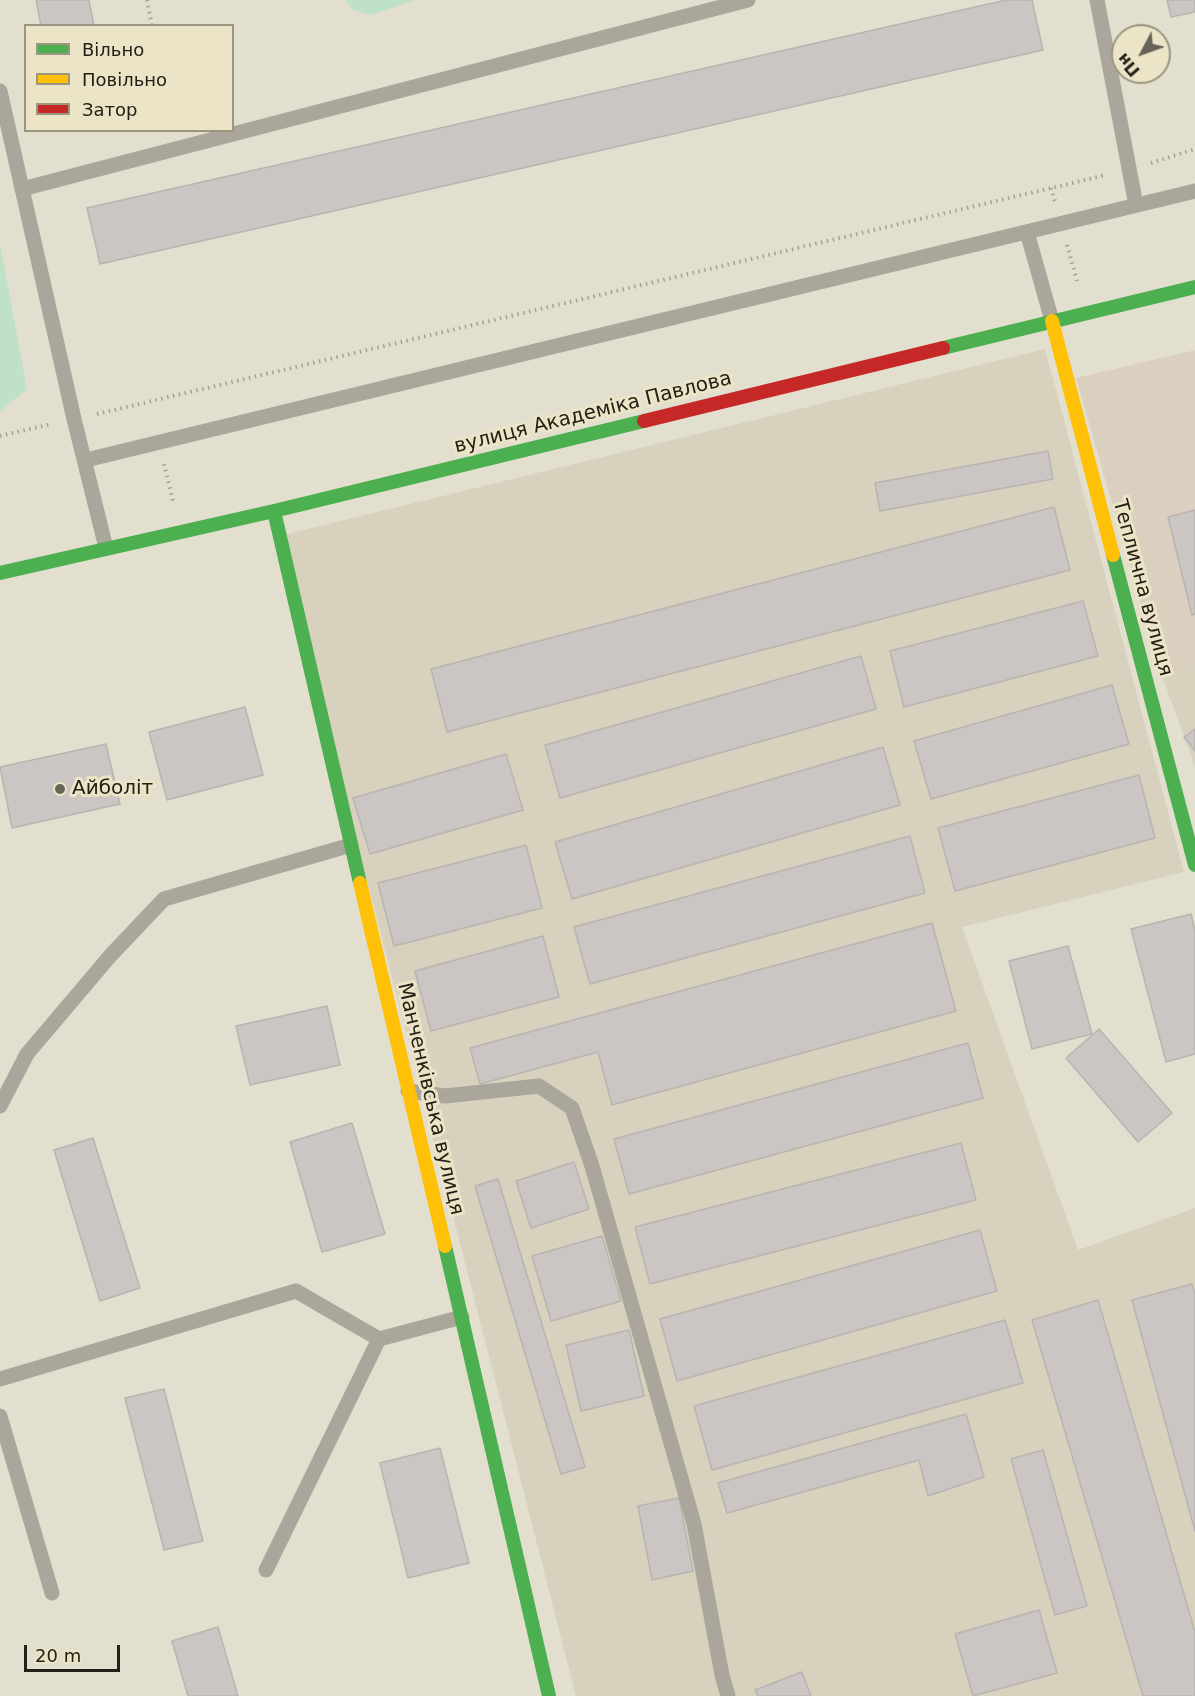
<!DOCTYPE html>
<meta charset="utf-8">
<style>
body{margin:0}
#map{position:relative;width:1195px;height:1696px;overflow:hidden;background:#e3dfcf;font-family:"DejaVu Sans",sans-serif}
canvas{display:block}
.legend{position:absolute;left:24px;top:24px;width:210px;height:108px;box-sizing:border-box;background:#ebe4c7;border:2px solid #9b9680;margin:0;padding:8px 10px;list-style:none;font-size:18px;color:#232116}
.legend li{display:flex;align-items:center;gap:12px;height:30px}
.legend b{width:30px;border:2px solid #9b9680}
.north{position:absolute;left:1111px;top:24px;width:60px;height:60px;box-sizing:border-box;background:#ebe4c7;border:2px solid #9b9680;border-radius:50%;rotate:229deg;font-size:16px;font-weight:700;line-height:24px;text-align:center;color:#232116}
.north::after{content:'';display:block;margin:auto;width:21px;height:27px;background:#666457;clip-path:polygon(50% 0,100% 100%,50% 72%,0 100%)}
.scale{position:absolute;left:24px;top:1645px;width:96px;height:27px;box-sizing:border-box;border:3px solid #232116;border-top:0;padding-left:8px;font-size:18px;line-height:21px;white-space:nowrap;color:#232116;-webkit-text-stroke:4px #ebe4c7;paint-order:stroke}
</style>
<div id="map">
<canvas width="1195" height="1696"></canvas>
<ul class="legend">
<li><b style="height:8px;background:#4caf50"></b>Вільно</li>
<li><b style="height:8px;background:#ffc107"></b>Повільно</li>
<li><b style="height:8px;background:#c62828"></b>Затор</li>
</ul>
<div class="north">Пн</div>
<div class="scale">20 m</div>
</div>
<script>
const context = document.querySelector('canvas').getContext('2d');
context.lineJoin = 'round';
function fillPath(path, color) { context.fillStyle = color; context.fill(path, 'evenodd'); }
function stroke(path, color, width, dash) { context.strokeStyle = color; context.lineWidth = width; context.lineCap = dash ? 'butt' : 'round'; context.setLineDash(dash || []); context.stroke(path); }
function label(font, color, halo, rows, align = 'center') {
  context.font = font + ' "DejaVu Sans",sans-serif'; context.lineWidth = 6; context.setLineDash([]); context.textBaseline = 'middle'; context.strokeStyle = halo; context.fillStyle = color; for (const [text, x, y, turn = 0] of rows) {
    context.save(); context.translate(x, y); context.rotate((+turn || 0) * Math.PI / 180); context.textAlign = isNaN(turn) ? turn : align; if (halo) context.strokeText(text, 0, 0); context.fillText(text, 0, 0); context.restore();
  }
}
fillPath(new Path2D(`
 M1195 350V667L1161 673 1076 378Z`), '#dbcfc0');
fillPath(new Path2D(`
 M1045 349 1184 872 962 927 1078 1250 1195 1208V1696H576L279 536Z
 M1195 667V767L1161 673Z`), '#d7d1be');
fillPath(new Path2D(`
 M346 0H416L370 15 353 10Z
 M0 244 27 389 0 412Z`), '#bee1c7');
const building = new Path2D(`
 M36 0H89L94 26H41Z
 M1006 0H1032L1043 50 100 264 87 208Z
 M1167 0H1195V12L1171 17Z
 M1048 451 1053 479 880 511 875 483Z
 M1054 507 1070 570 447 732 431 669Z
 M1195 510V614L1192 615 1168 517Z
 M1083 601 1098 656 904 707 890 651Z
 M861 656 876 709 560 798 545 745Z
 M1112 685 1129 744 931 799 914 741Z
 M245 707 263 775 167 800 149 732Z
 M1195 729V751L1184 737Z
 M106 744 120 804 12 828 0 767Z
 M883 747 900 805 572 899 555 842Z
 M506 754 523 810 370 854 353 798Z
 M1139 775 1155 838 955 891 938 828Z
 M910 836 925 893 590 984 574 927Z
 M526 845 542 908 394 946 378 883Z
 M1191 914 1195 930V1054L1166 1062 1131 929Z
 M932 923 956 1011 612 1105 598 1052 480 1084 470 1048Z
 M543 936 559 997 431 1031 415 971Z
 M1068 946 1092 1034 1032 1049 1009 961Z
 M327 1006 340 1065 250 1085 236 1026Z
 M1099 1029 1172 1113 1138 1142 1066 1058Z
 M968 1043 983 1098 629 1194 614 1139Z
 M352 1123 385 1234 322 1252 290 1142Z
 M93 1138 140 1288 100 1301 54 1150Z
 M961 1143 976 1200 650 1284 635 1227Z
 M574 1162 589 1209 531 1228 516 1181Z
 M498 1179 585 1467 561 1474 475 1186Z
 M980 1230 997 1291 677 1381 660 1319Z
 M602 1236 621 1301 551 1321 532 1256Z
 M1192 1284 1195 1294V1531L1132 1300Z
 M1098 1300 1195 1632V1696H1143L1032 1320Z
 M1005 1320 1023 1383 712 1470 694 1406Z
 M629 1330 644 1396 581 1411 566 1345Z
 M164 1389 203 1541 164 1550 125 1398Z
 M966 1414 984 1477 928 1496 919 1460 727 1513 718 1483Z
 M440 1448 469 1563 408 1578 380 1463Z
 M1043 1450 1087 1606 1055 1615 1011 1459Z
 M679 1498 693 1571 652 1580 638 1506Z
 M1039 1610 1057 1673 973 1696 955 1634Z
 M218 1627 238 1696H188L172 1641Z
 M802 1672 811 1696H758L755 1690Z`);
fillPath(building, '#cbc5c3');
stroke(building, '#b9b4b1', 1.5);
stroke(new Path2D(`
 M147 0 152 26
 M1151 163 1195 149
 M1051 188 1055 201
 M1067 245 1077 281
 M97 414 1106 175
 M0 436 52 424
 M164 464 173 501`), '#a5a197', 4, [1.5, 4.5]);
stroke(new Path2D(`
 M1097 0 1136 205
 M0 91 74 419 106 548
 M22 189 748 0
 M1027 232 1052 321
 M86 460 1195 191
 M408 1091 445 1096 539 1086 572 1108 592 1166 694 1524 722 1675 728 1696
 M0 1106 27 1054 110 956 164 899 351 845
 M0 1379 296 1291 379 1339 462 1317
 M0 1416 52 1593
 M266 1570 379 1339`), '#aaa69b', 15);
stroke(new Path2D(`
 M943 348 1195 287
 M274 511 360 883
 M1113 555 1195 865
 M0 573 274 511 644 421
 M445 1246 549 1696`), '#4caf50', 14);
stroke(new Path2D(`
 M1052 321 1113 555
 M360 883 445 1246`), '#ffc107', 14);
stroke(new Path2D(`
 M644 421 943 348`), '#c62828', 14);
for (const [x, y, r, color] of [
 [60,789,6,"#666457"]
]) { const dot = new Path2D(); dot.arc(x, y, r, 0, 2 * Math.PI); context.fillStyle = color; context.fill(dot); stroke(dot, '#ebe4c7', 2); }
label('20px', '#232116', '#ebe4c7', [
 ["вулиця Академіка Павлова",593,413,-14],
 ["Теплична вулиця",1142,588,75],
 ["Манченківська вулиця",430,1099,77]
]);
label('20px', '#232116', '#ebe4c7', [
 ["Айболіт",72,789]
], 'left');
</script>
